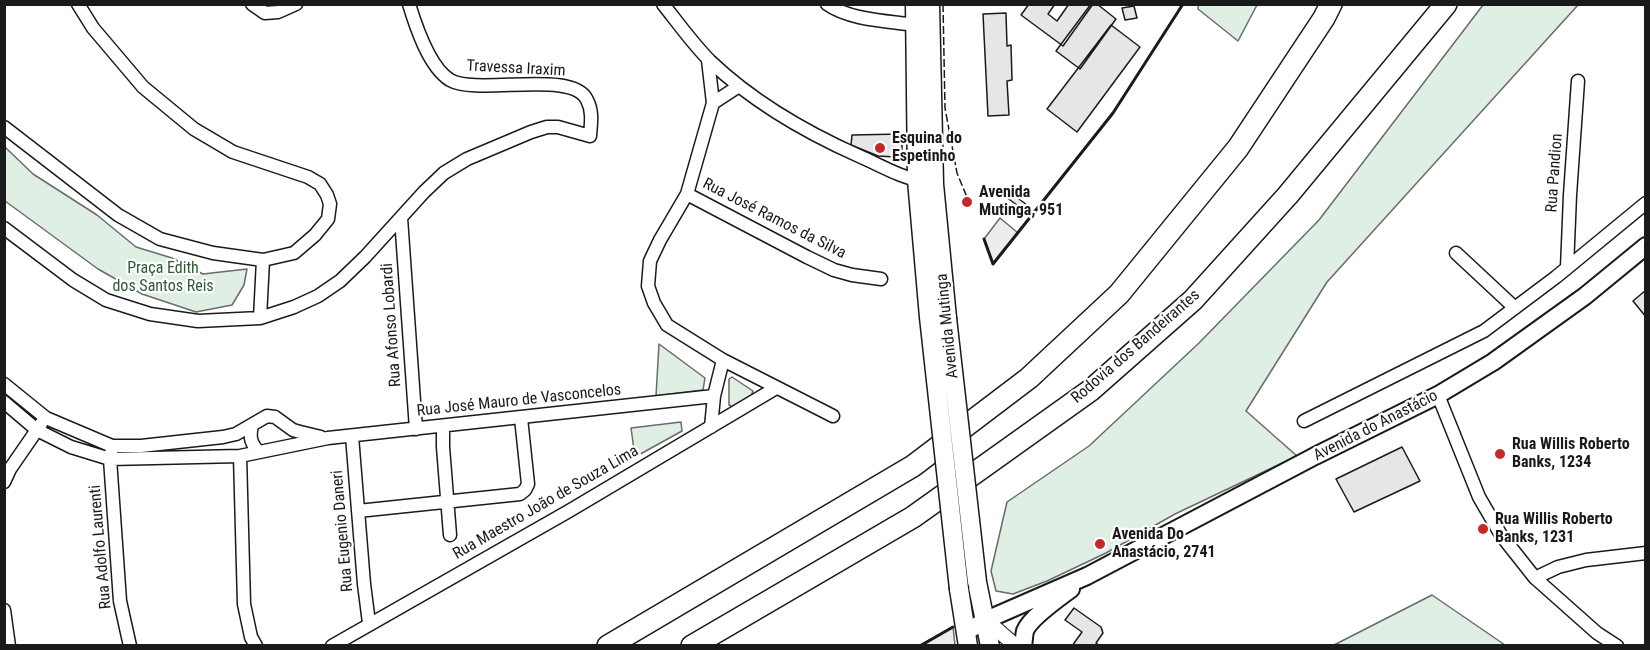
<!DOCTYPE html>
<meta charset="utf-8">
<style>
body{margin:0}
#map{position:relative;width:1650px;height:650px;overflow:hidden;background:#fff;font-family:"Roboto Condensed",sans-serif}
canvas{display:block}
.frame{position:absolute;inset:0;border:6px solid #1a1a1a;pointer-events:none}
</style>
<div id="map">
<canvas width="1650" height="650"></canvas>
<div class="frame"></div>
</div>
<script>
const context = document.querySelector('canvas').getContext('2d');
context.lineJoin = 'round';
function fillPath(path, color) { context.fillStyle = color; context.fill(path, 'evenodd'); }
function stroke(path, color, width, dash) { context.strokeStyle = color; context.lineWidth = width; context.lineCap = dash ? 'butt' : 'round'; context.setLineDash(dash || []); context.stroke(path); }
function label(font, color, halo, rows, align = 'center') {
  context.font = font + ' "Roboto Condensed",sans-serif'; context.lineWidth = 4.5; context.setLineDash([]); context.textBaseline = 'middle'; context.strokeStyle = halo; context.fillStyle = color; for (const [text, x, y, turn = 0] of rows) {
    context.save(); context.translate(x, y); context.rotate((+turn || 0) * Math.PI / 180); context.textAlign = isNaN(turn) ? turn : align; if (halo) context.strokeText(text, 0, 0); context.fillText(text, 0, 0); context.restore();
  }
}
const green = new Path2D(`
 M1198 5V4L1257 5 1238 41 1198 9Z
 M1483 5H1578L1327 282 1246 411 1297 456 1175 514 1106 553 1047 581 1013 594 996 591 991 571 1007 502 1089 446 1199 343 1319 220Z
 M5 147 33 174 97 215 136 247 172 258 203 274 247 269 244 285 232 305 196 312 142 294 98 269 5 201Z
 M659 344 705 378 703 390 656 396Z
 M732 377 753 391 751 396 733 407 729 405V379Z
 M681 422 682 431 635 457 631 428Z
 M1432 595 1505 645H1334Z`);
fillPath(green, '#e0efe3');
stroke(green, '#6a6a6a', 1.5);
const parking = new Path2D(`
 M1000 218 1018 233 993 264 984 239Z
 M953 627 955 645H920Z`);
fillPath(parking, '#ededed');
stroke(parking, '#6a6a6a', 1.5);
const building = new Path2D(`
 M1029 4H1055L1048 14 1057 21 1069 4H1093L1063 46 1021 15Z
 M1091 4H1097L1116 19 1080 69 1056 51Z
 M1134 6 1137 18 1125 20 1122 8Z
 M1006 13 1007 46 1011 45 1012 80 1007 81 1009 115 988 116 983 14Z
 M1111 25 1140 47 1077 132 1047 109Z
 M902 134V151L895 157 878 156 851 145 852 135Z
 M1003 187 1031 208 1028 213 999 192Z
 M1646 290V317L1633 301Z
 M1402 447 1420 481 1354 512 1336 479Z
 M1074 608 1101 627 1103 633 1096 643 1100 646H1072L1082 632 1065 620Z`);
fillPath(building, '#e6e6e6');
stroke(building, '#1a1a1a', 1.5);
const minor = new Path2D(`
 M252 4 265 13 278 12 296 4
 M663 4C678 23 693 44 710 61 753 102 805 132 859 156 880 165 901 178 923 181
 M827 4C849 20 888 21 915 25L918 30
 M708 60 713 103 687 194 660 240 650 261 648 286 654 303 667 325 723 360 833 416
 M713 103 739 86
 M4 127 118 215 160 239 213 253 263 260 294 253 315 235 328 219 330 204 327 195 320 184 308 177 233 152 194 129 143 87 93 28 78 4
 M687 194 807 257 834 270 852 275 881 279
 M401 218 416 429
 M4 228 73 280 106 300 150 314 198 321 260 318 294 307 318 296 340 281 365 257 424 192 444 173 467 159 531 132 547 127H558L590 136C591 123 593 111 587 100 573 69 478 96 450 80 429 67 416 27 409 4
 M1456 253 1515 308
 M1567 268 1570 195 1578 81
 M260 318 263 260
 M4 384 46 418 112 446H141L223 437 236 434 267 416 275 417 293 430 300 432 321 437
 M1438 395 1479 497 1501 535 1535 578 1597 633 1617 646
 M4 402 37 430 71 447 110 459 240 456 328 438 714 396
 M1304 421 1484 331 1556 277 1646 203
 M252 426C249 437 251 444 259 452
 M443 426V447L450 535
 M711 427 714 396 723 360
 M352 436 364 584 369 623
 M111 453 110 459 120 601 130 646
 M240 456 244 604 251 637 256 646
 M4 482 10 469 41 424
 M358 511 520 494 525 490 528 484 521 418
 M1535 578 1558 567 1586 560 1646 553
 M4 610 9 646
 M332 646 569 511 776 388`);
const tertiary = new Path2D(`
 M986 620 1016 646`);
const secondary = new Path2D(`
 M966 632 986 620 1087 576 1315 456 1438 395 1493 362 1585 296 1646 246
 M1023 646C1024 641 1024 635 1025 631 1030 618 1059 598 1071 589`);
const primary = new Path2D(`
 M915 4 917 180 929 317
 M930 4 934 184 947 318
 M977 582 990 646
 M959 589 968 646`);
const motorway = new Path2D(`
 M608 646 913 466 1029 378 1119 294 1238 148 1324 18 1331 4
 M692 646 913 517 1091 390 1193 300 1288 195 1446 4`);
stroke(minor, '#1a1a1a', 15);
stroke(tertiary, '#1a1a1a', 16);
stroke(secondary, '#1a1a1a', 20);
stroke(primary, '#1a1a1a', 21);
stroke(motorway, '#1a1a1a', 24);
stroke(minor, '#fff', 12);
stroke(tertiary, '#fff', 14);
stroke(secondary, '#fff', 16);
stroke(primary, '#fff', 18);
stroke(motorway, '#fff', 21);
const primaryBridge = new Path2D(`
 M929 317 959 589
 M947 318 977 582`);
stroke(primaryBridge, '#1a1a1a', 21, []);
stroke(primaryBridge, '#fff', 18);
stroke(new Path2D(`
 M943 4 945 108 957 173 969 202`), '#1a1a1a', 1.5, [8, 3]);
stroke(new Path2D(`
 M984 239 993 264 1113 113 1183 4
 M920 646 953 627`), '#1a1a1a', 3);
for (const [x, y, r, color] of [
 [880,148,6,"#c62828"],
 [967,202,6,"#c62828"],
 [1500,454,6,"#c62828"],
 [1483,529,6,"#c62828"],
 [1100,544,6,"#c62828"]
]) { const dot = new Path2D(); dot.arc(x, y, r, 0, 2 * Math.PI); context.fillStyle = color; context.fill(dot); stroke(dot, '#fff', 2); }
label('16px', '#1a1a1a', '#fff', [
 ["Travessa Iraxim",516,69,3],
 ["Rua Pandion",1555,173,-86],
 ["Rua José Ramos da Silva",774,219,27],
 ["Rua Afonso Lobardi",392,325,-94],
 ["Avenida Mutinga",948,326,-96],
 ["Rodovia dos Bandeirantes",1136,347,-41],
 ["Rua José Mauro de Vasconcelos",519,401,-6],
 ["Avenida do Anastácio",1376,426,-27],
 ["Rua Maestro João de Souza Lima",546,503,-30],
 ["Rua Eugenio Daneri",343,531,-95],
 ["Rua Adolfo Laurenti",101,547,-95]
]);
label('bold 16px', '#1a1a1a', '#fff', [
 ["Esquina do",892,139],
 ["Espetinho",892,157],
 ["Avenida",979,193],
 ["Mutinga, 951",979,211],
 ["Rua Willis Roberto",1512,445],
 ["Banks, 1234",1512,463],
 ["Rua Willis Roberto",1495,520],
 ["Banks, 1231",1495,538],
 ["Avenida Do",1112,535],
 ["Anastácio, 2741",1112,553]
], 'left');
label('16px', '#2b5a34', '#fff', [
 ["Praça Edith",163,269],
 ["dos Santos Reis",163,287]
]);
</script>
